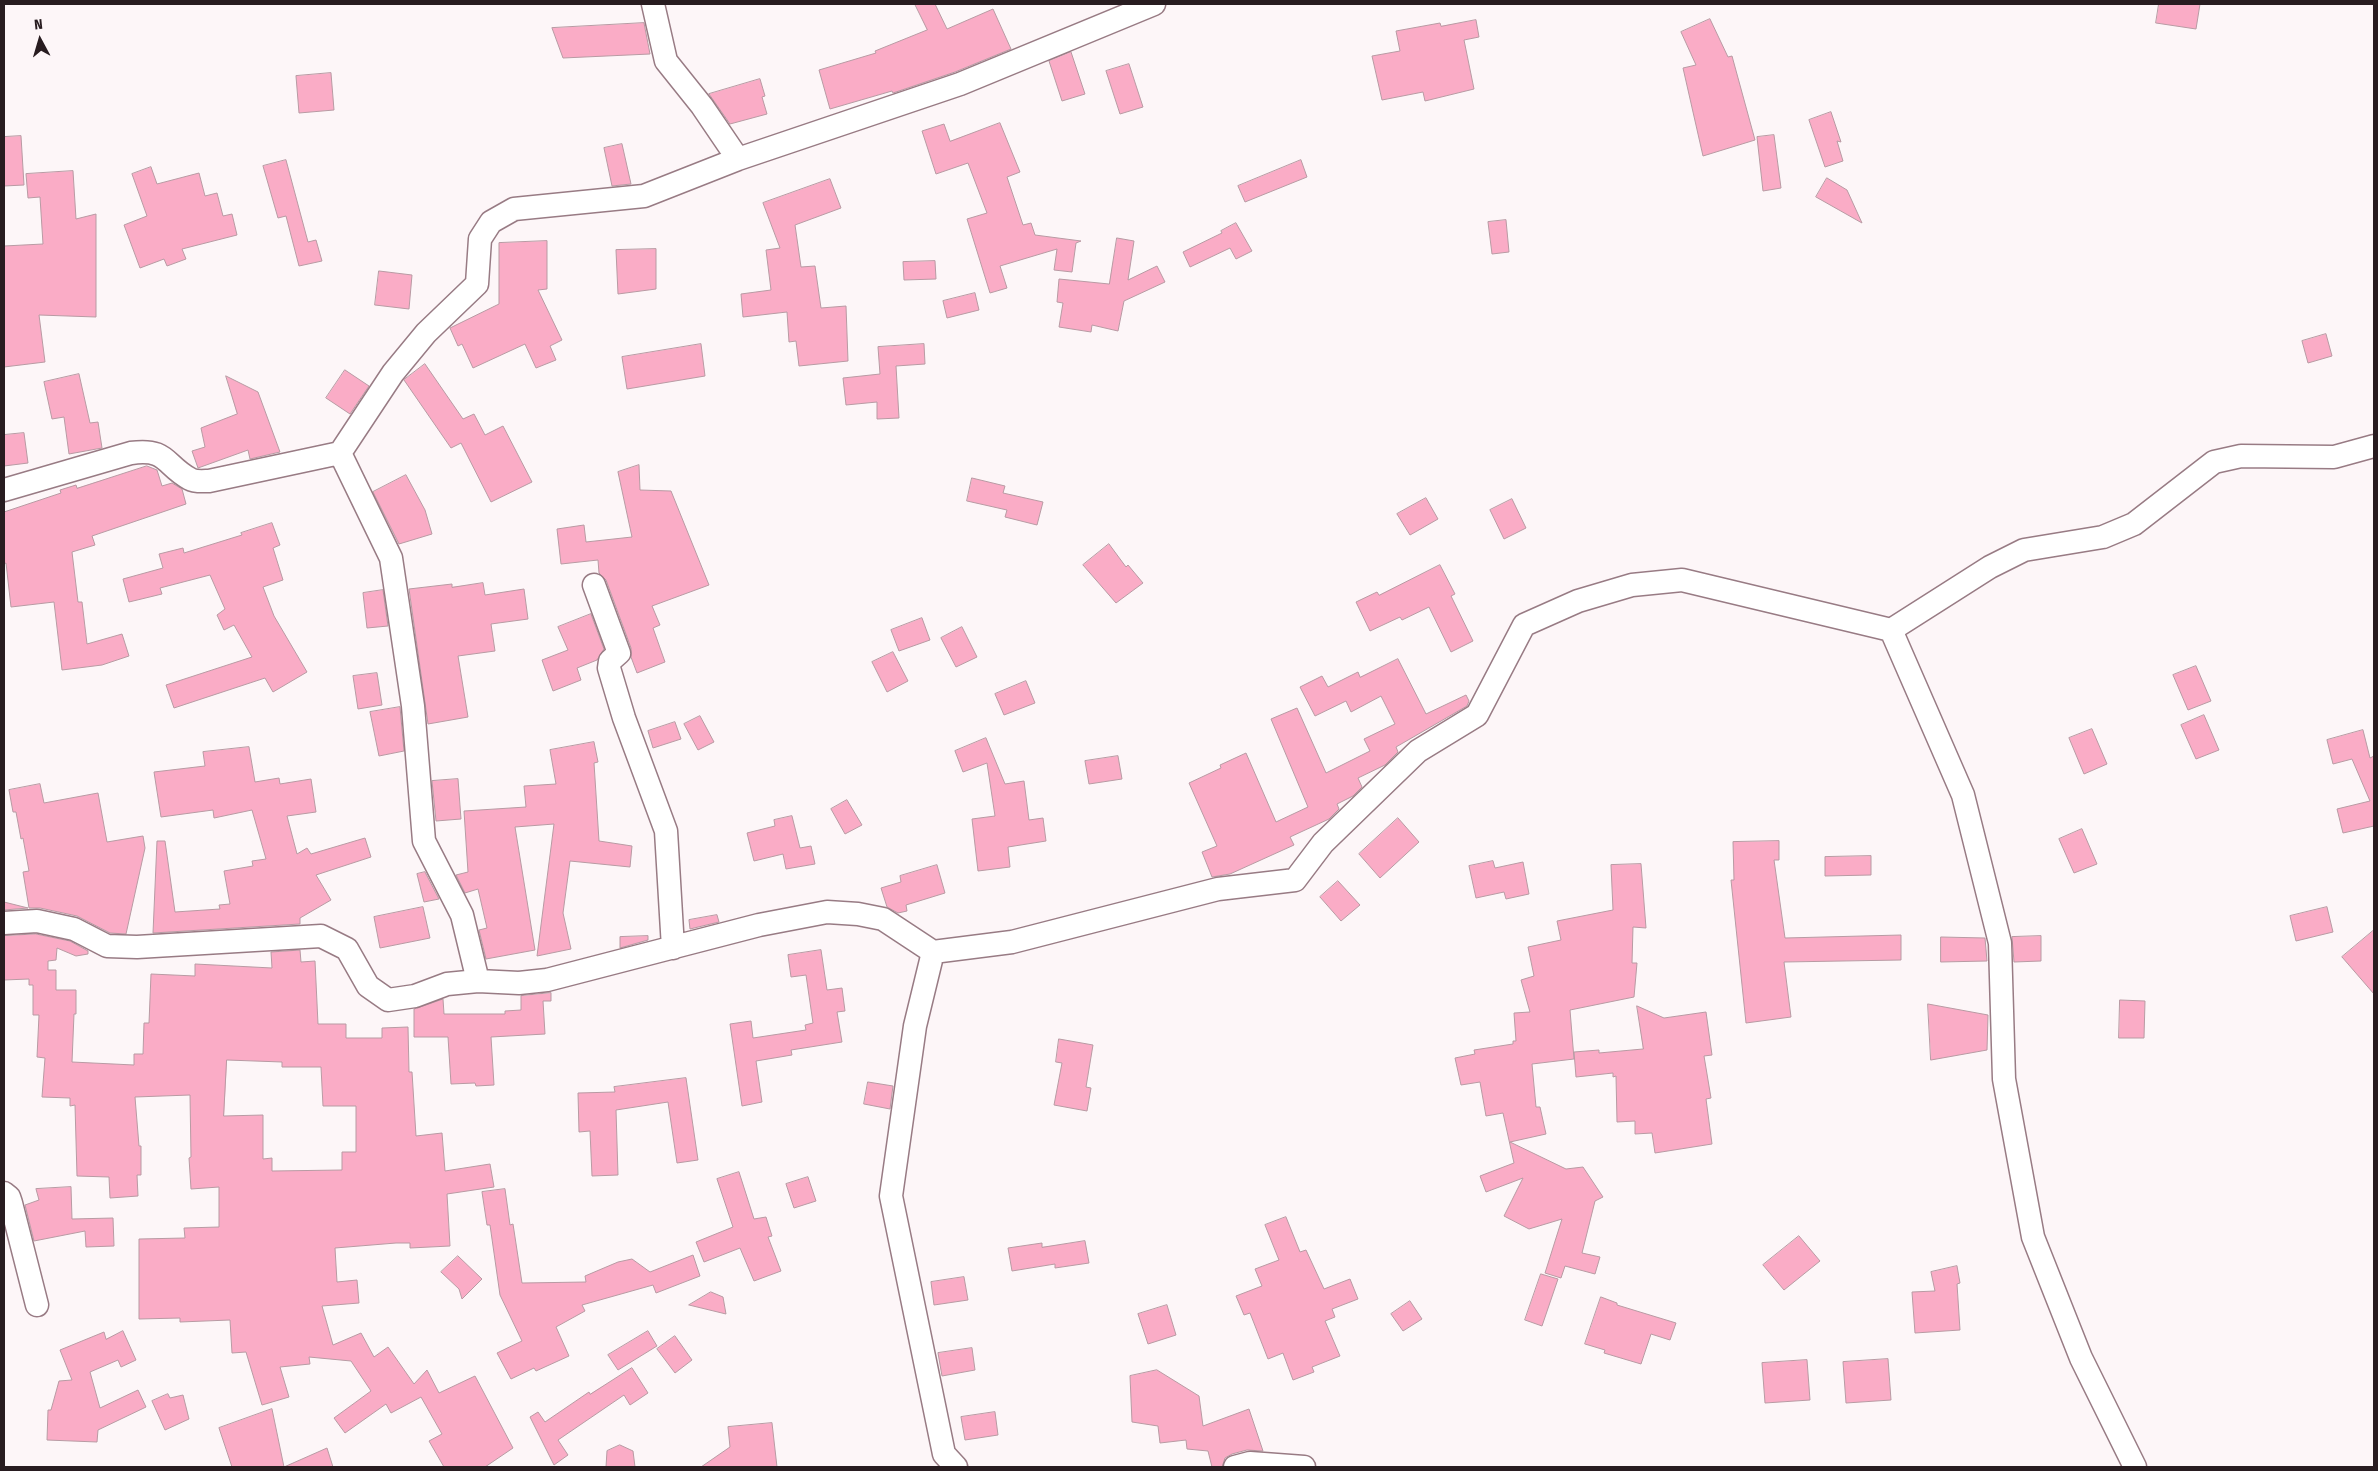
<!DOCTYPE html>
<style>
body{margin:0}
#map{position:relative;width:2378px;height:1471px;overflow:hidden;background:#fdf6f8;font-family:"Fira Sans Condensed",sans-serif}
canvas{display:block}
.frame{position:absolute;inset:0;border:5px solid #281c20;pointer-events:none}
.north{position:absolute;left:15px;top:15px;width:50px;height:50px;-webkit-text-stroke:4px #fdf6f8;paint-order:stroke;rotate:354deg;font-size:14px;font-weight:700;line-height:20px;text-align:center;color:#281c20}
.north::after{content:'';display:block;margin:auto;width:18px;height:22px;background:#281c20;clip-path:polygon(50% 0,100% 100%,50% 72%,0 100%)}
</style>
<div id="map">
<canvas width="2378" height="1471"></canvas>
<div class="frame"></div>
<div class="north">N</div>
</div>
<script>
const context = document.querySelector('canvas').getContext('2d');
context.lineJoin = 'round';
function fillPath(path, color) { context.fillStyle = color; context.fill(path, 'evenodd'); }
function stroke(path, color, width, dash) { context.strokeStyle = color; context.lineWidth = width; context.lineCap = dash ? 'butt' : 'round'; context.setLineDash(dash || []); context.stroke(path); }
const building = new Path2D(`
 M915 4H935L947 29 993 9 1011 49 955 72 893 93 892 91 830 109 819 70 876 53 875 51 927 30Z
 M2159 4H2200L2196 29 2156 23Z
 M1710 19 1728 57 1732 56 1755 140 1703 156 1683 68 1696 65 1681 32Z
 M1476 20 1479 37 1464 40 1474 89 1425 101 1423 92 1382 100 1372 56 1400 51 1396 31 1440 23 1441 26Z
 M644 23 650 54 563 58 552 28Z
 M1071 52 1085 94 1062 101 1049 61Z
 M1129 64 1143 107 1120 114 1106 71Z
 M331 73 334 110 299 113 296 76Z
 M760 79 765 96 762 97 767 114 730 124 709 94Z
 M1831 112 1841 142 1837 141 1843 161 1825 167 1809 120Z
 M1000 123 1020 172 1007 177 1023 225 1031 223 1035 235 1081 241 1076 243 1072 272 1054 270 1057 249 1000 266 1007 288 990 293 967 219 987 213 968 163 936 174 922 131 944 124 950 141Z
 M1774 135 1781 188 1763 191 1757 137Z
 M21 136 24 185 4 186V137Z
 M622 144 631 184 612 186 604 148Z
 M286 160 308 242 316 240 322 261 299 266 286 216 278 218 263 166Z
 M1301 160 1307 177 1245 202 1238 186Z
 M151 167 157 184 199 173 205 196 217 193 223 216 232 214 237 235 182 249 186 259 167 266 164 259 140 268 124 225 147 216 132 174Z
 M73 171 76 219 96 214V317L39 315 45 362 4 367V246L43 244 40 197 28 198 26 174Z
 M1827 178 1847 190 1862 223 1816 197Z
 M830 179 841 208 795 225 801 267 815 266 821 308 846 306 848 361 799 366 796 341 789 342 787 312 743 317 741 294 771 290 766 250 780 248 763 203Z
 M1506 220 1509 252 1492 254 1488 222Z
 M1236 223 1252 251 1236 259 1230 248 1190 267 1183 252 1222 233 1221 231Z
 M1117 238 1134 241 1128 280 1157 266 1165 282 1124 301 1118 331 1092 325 1091 332 1059 327 1063 303 1057 302 1059 279 1109 284Z
 M547 241V289L538 290 562 340 550 346 556 360 536 368 525 344 473 368 462 344 458 346 450 328 499 304V243Z
 M656 249V289L618 294 616 250Z
 M935 261 936 279 904 280 903 262Z
 M379 271 412 275 409 309 375 305Z
 M975 293 979 310 947 318 943 301Z
 M2326 334 2332 356 2308 363 2302 341Z
 M701 344 705 376 627 389 622 357Z
 M924 344 925 364 896 366 899 418 877 419V402L846 405 843 378 880 374 878 347Z
 M425 364 463 419 474 414 485 435 503 426 532 482 491 502 461 443 451 448 404 380Z
 M345 370 369 386 350 414 326 398Z
 M79 374 90 423 98 422 102 448 69 454 64 417 52 419 44 382Z
 M226 376 258 392 280 452 250 459 248 450 198 468 192 451 205 447 201 428 237 414Z
 M24 433 28 463 4 466V435Z
 M639 465 640 490 671 491 709 585 652 606 660 625 653 628 665 662 637 673 631 657V648L606 580 599 573 598 560 561 564 557 529 584 525 586 542 632 537 618 472Z
 M147 466 157 470 162 486 172 483 182 489 186 504 92 536 95 545 72 552 78 602H82L87 644 122 634 129 656 102 665 62 670 54 602 11 607 6 563 4 564V512L61 493 60 490 76 485 77 488Z
 M406 475 425 510 432 534 399 544 373 492Z
 M972 478 1005 486 1003 493 1043 502 1037 525 1005 517 1007 510 967 501Z
 M1426 498 1438 519 1410 535 1397 514Z
 M1512 499 1526 528 1504 539 1490 510Z
 M272 523 280 545 273 548 283 580 263 587 274 616 307 672 273 692 265 678 174 708 166 685 252 657 234 625 224 630 217 615 225 609 210 575 160 588 162 594 129 602 123 579 163 568 159 554 183 548 184 553 242 535 241 533Z
 M1109 544 1126 567 1128 565 1143 583 1116 603 1083 565Z
 M1440 565 1455 594 1451 596 1473 641 1451 652 1429 607 1402 620 1400 617 1370 631 1356 602 1377 592 1379 595Z
 M483 583 485 595 524 589 528 619 491 624 495 651 458 656 468 717 428 724 409 589 452 584V587Z
 M383 590 388 626 367 628 363 593Z
 M591 614 604 649 597 660 577 668 581 680 553 691 542 660 568 650 558 627Z
 M922 618 930 640 899 651 891 630Z
 M962 627 977 657 956 667 941 638Z
 M893 652 908 681 887 692 872 662Z
 M1398 659 1426 714 1466 695 1469 701 1467 706 1396 747 1398 752 1385 765 1358 778 1362 787 1353 796 1337 804 1339 809 1329 819 1290 837 1294 845 1230 874 1212 877 1202 852 1217 846 1189 783 1221 768 1220 765 1246 753 1276 822 1308 807 1271 719 1297 708 1326 773 1370 751 1364 739 1395 724 1381 696 1351 712 1346 701 1315 716 1300 687 1322 676 1328 687 1358 672 1360 677Z
 M2196 666 2211 701 2188 710 2173 675Z
 M377 673 382 705 358 709 353 676Z
 M1026 681 1035 703 1004 715 995 694Z
 M400 707 404 751 379 756 370 712Z
 M2204 715 2219 750 2196 759 2181 725Z
 M700 716 714 742 698 750 684 724Z
 M675 722 681 739 653 748 648 731Z
 M2092 729 2107 764 2084 774 2069 738Z
 M2363 730 2370 758 2374 756V826L2343 833 2337 809 2370 801 2352 759 2333 764 2327 740Z
 M986 738 1005 784 1024 781 1029 820 1043 818 1046 841 1008 847 1010 867 978 871 972 819 995 816 987 763 963 772 955 751Z
 M594 742 598 762 594 763 599 841 632 846 630 867 570 861 563 913 571 949 537 956 554 824 515 827 535 950 486 959 479 930 487 928 478 889 465 893 456 875 468 872 464 811 526 807 524 786 556 784 550 750Z
 M249 747 255 782 279 778 280 784 311 779 316 812 287 816 297 854 307 848 311 854 365 838 371 857 316 875 331 900 300 918V924L153 933 157 841H165L175 912 220 909 219 905 230 904 224 871 253 866 252 861 266 859 252 810 214 818 213 810 161 817 154 772 205 766 203 752Z
 M1118 756 1122 779 1089 784 1085 761Z
 M458 779 461 819 436 821 432 781Z
 M40 784 44 803 98 793 107 842 143 836 145 848 126 934 110 933 77 916 40 908H29L23 872 29 871 23 838 21 839 16 812H13L9 790Z
 M847 800 862 825 845 834 831 809Z
 M792 816 800 848 811 846 815 864 786 869 783 854 754 861 747 833 775 826 774 820Z
 M1398 818 1419 842 1380 878 1359 854Z
 M2082 829 2097 864 2074 873 2059 839Z
 M1779 841V860H1774L1785 938 1901 935V960L1784 962 1791 1017 1746 1023 1731 880H1734L1733 842Z
 M1871 856V875L1825 876V857Z
 M1493 861 1495 868 1523 862 1529 894 1506 899 1504 892 1476 898 1469 866Z
 M1641 864 1646 928 1633 927 1632 963H1637L1634 997 1570 1010 1574 1059 1532 1064 1536 1107H1540L1546 1134 1510 1142 1566 1169 1583 1167 1603 1197 1595 1201 1582 1253 1600 1257 1595 1274 1565 1266 1561 1278 1545 1273 1562 1219 1529 1229 1504 1216 1523 1178 1486 1192 1480 1176 1514 1163 1503 1113 1486 1116 1480 1082 1461 1085 1455 1058 1475 1054 1474 1050 1513 1044V1041H1516L1514 1013 1530 1012 1521 980 1534 976 1528 947 1561 940 1557 921 1613 910 1611 865Z
 M937 865 945 893 906 905 907 911 898 913 887 907 881 888 901 882 900 876Z
 M425 872 439 899 424 902 417 874Z
 M1338 881 1360 905 1341 921 1320 897Z
 M4 902 28 908 4 910Z
 M423 907 430 938 380 948 374 917Z
 M2327 907 2333 932 2296 941 2290 916Z
 M717 915 719 922 690 929 689 920Z
 M2374 930V994L2342 957Z
 M36 934 70 941 88 951V954L76 956 57 948 56 960 48 961V970H56V990H76V1014H74L72 1062 134 1065V1054H143L144 1023H149L151 974 195 976V964L272 968 271 952 300 950 301 962 315 961 318 1024H346V1038H382V1028L408 1027 409 1072H412L416 1136 442 1133 445 1171 490 1164 494 1187 447 1194 450 1246 410 1248V1243H396L335 1248 337 1282 357 1280 359 1303 322 1306 333 1345 361 1333 374 1357 388 1347 414 1384 427 1370 439 1393 475 1376 513 1448 485 1467H444L429 1441 442 1434 421 1397 391 1413 386 1404 345 1433 334 1418 371 1391 351 1361 309 1357 310 1364 280 1367 289 1397 262 1405 246 1352 232 1353 230 1320 180 1322V1318L139 1319V1239L185 1238 184 1228 219 1227V1187L191 1189 189 1158 191 1157 190 1095 135 1097 139 1146H141V1175H137L138 1196 110 1198 109 1177 77 1176 75 1105 70 1106V1098L42 1097 45 1058 37 1057 39 1015H33V985H29V979L4 980V936ZM227 1060 282 1062V1067H321L323 1106H356V1152H342V1170L272 1171V1158L263 1159V1115L224 1116Z
 M648 936V940L620 948V937Z
 M2041 936V961L2014 962 2012 937Z
 M1941 937 1985 938 1987 961 1941 962Z
 M821 950 827 990 842 988 845 1011 837 1012 842 1042 791 1050 792 1055 756 1061 762 1102 742 1106 730 1024 751 1021 753 1038 806 1030 805 1025 813 1023 806 975 791 977 788 955Z
 M551 993V1001H543L545 1034 491 1037 494 1085 476 1086 475 1083 451 1084 448 1037H414V1009L443 999 444 1014H505V1011L521 1010V996Z
 M2120 1000 2145 1001 2144 1038H2119Z
 M1928 1004 1988 1015 1987 1050 1931 1060Z
 M1637 1006 1664 1018 1706 1012 1712 1055 1704 1056 1711 1098 1706 1099 1712 1144 1655 1153 1652 1133 1635 1134V1121L1617 1122 1616 1076 1613 1077V1073L1576 1077 1574 1052 1599 1050V1053L1643 1049Z
 M1059 1039 1093 1045 1086 1087 1091 1088 1087 1111 1054 1105 1062 1063 1056 1062Z
 M686 1078 698 1160 677 1163 668 1102 616 1110 618 1175 592 1176 590 1131 579 1132 578 1093 615 1092 614 1087Z
 M868 1082 893 1086 890 1109 864 1104Z
 M739 1172 754 1219 766 1217 772 1236 768 1237 781 1271 754 1281 740 1248 704 1262 696 1242 733 1227 717 1179Z
 M808 1177 816 1201 794 1208 786 1184Z
 M71 1187 72 1219 113 1218 114 1246 86 1247 85 1231 34 1241 25 1205 39 1200 36 1189Z
 M505 1189 510 1225 513 1224 522 1283 586 1282 585 1276 618 1262 632 1259 650 1272 693 1255 700 1276 656 1293 653 1285 582 1305 585 1311 556 1327 569 1356 536 1371 534 1368 511 1379 497 1353 522 1341 500 1295 490 1225H487L482 1192Z
 M1286 1217 1300 1252 1306 1250 1324 1289 1350 1279 1358 1299 1332 1309 1335 1317 1325 1321 1340 1356 1312 1367 1314 1372 1293 1380 1283 1353 1268 1359 1250 1313 1244 1315 1236 1296 1262 1286 1255 1269 1279 1260 1265 1225Z
 M1799 1236 1820 1261 1784 1290 1763 1265Z
 M1085 1241 1089 1263 1055 1268V1264L1012 1271 1008 1248 1042 1243V1247Z
 M458 1256 482 1279 462 1299 459 1289 441 1272Z
 M1957 1266 1960 1283 1957 1284 1960 1330 1915 1333 1912 1292 1935 1291 1931 1272Z
 M1541 1274 1558 1279 1542 1326 1525 1320Z
 M964 1277 968 1300 934 1305 931 1282Z
 M711 1292 723 1297 726 1314 689 1305Z
 M1601 1297 1617 1303V1305L1676 1323 1670 1340 1651 1334 1641 1364 1604 1353 1605 1350 1585 1344Z
 M1410 1301 1422 1319 1403 1331 1391 1314Z
 M1167 1305 1176 1335 1148 1344 1138 1314Z
 M123 1331 136 1360 121 1367 118 1360 90 1372 100 1408 138 1390 146 1407 98 1430 97 1442 47 1440 48 1410H51L59 1381 72 1380 60 1350 104 1332 106 1339Z
 M648 1331 657 1346 618 1370 608 1355Z
 M675 1336 692 1360 675 1373 657 1349Z
 M972 1348 975 1370 942 1376 938 1353Z
 M1888 1359 1891 1400 1846 1403 1843 1362Z
 M1807 1360 1810 1400 1765 1403 1762 1363Z
 M632 1368 648 1393 630 1405 624 1395 558 1440 568 1455 554 1465 530 1417 538 1412 545 1422 589 1392 590 1394Z
 M1157 1370 1199 1396 1203 1426 1249 1409 1263 1451 1247 1450 1232 1454 1225 1458 1222 1467H1212L1208 1451 1187 1449 1186 1440 1160 1443 1158 1426 1132 1422 1130 1376Z
 M168 1394 170 1398 183 1395 189 1419 165 1430 152 1401Z
 M272 1409 284 1467 327 1448 333 1467H232L219 1428Z
 M995 1412 998 1435 965 1440 961 1417Z
 M772 1423 777 1467H701L730 1447 728 1427Z
 M620 1445 633 1451 635 1467H606L607 1451Z`);
fillPath(building, '#faacc6');
stroke(building, '#b89aa3', 1);
const minor = new Path2D(`
 M653 4 666 61 702 106 738 159
 M4 490 131 453C168 448 164 465 190 479 195 482 204 481 209 481L340 453
 M594 585 619 653 610 661 609 668 624 718 666 831 673 948
 M1891 630 1963 795 2000 943 2004 1079 2033 1237 2081 1358 2135 1467
 M4 923 37 921 74 929 107 946 137 947 321 936 347 949 368 986 388 1000 415 996 447 984 478 981 519 983 547 980 759 925 827 912 858 914 883 919 933 952 1012 942 1218 889 1295 880 1323 843 1418 751 1477 715 1524 625 1578 601 1632 585 1682 580 1891 630 1990 567 2024 550 2103 537 2134 524 2214 462 2241 456 2334 457 2374 446
 M933 952 915 1026 891 1196 944 1454 956 1467
 M478 981 462 915 424 841 413 706 391 558 340 453 393 373 426 333 477 284 480 239 491 222 514 209 644 196 738 159 960 84 1154 4
 M4 1193 9 1197 11 1203 37 1305
 M1235 1467 1250 1463 1304 1467`);
stroke(minor, '#987b84', 25);
stroke(minor, '#fff', 22);
</script>
